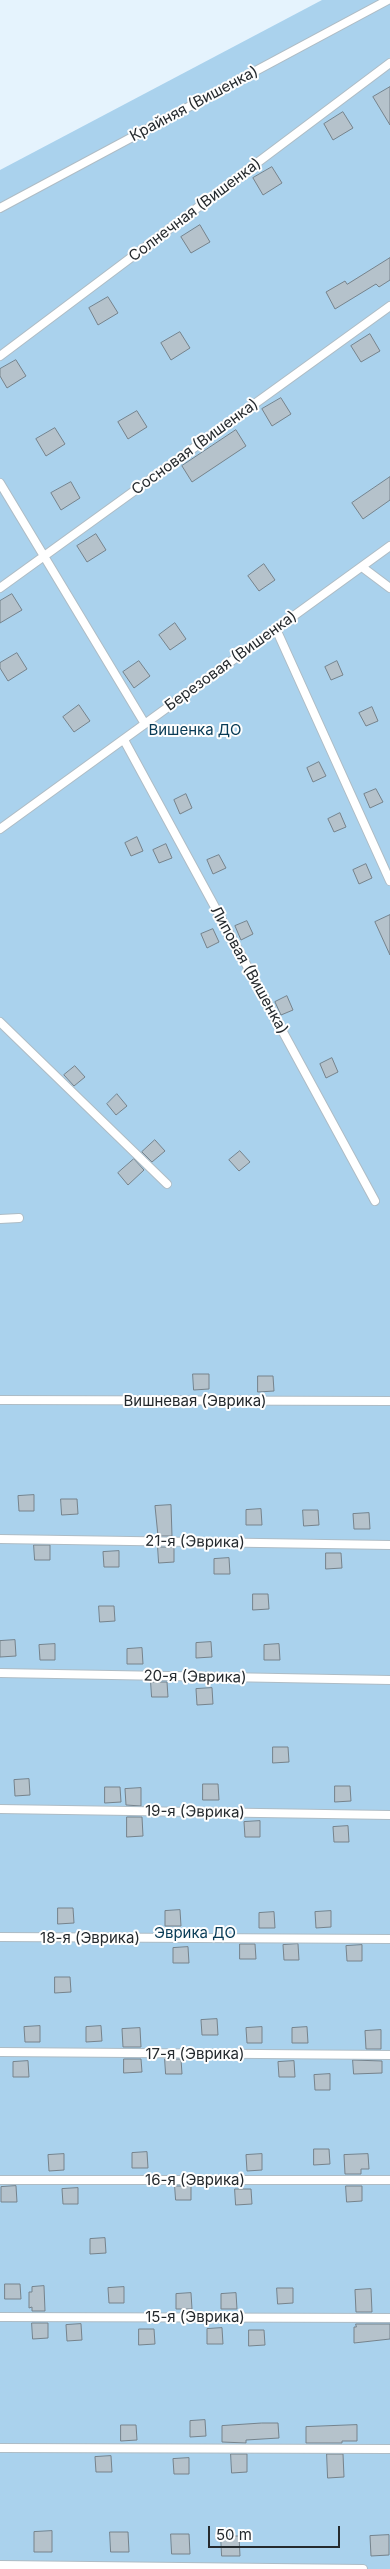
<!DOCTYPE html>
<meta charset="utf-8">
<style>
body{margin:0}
#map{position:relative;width:390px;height:2569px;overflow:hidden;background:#e5f3fd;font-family:Inter,sans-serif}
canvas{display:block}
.scale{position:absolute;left:208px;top:2526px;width:132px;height:22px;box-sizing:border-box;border:2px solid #252a2e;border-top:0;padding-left:6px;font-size:15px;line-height:18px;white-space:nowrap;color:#252a2e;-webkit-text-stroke:4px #fefefe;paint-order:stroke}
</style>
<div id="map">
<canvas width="390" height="2569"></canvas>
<div class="scale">50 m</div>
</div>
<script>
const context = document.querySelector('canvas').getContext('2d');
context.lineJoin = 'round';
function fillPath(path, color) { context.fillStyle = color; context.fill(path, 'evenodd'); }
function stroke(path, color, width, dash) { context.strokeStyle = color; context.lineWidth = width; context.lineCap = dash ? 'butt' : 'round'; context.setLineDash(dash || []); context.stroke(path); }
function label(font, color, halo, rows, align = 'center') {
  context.font = font + ' Inter,sans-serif'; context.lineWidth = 4; context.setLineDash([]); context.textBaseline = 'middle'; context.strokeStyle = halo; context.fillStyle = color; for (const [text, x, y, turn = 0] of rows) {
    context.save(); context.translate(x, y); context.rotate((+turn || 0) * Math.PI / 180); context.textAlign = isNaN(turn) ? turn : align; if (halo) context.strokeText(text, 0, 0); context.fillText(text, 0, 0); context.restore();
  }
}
fillPath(new Path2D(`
 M322 0H390V2569H0V170Z`), '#aad2ed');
const building = new Path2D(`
 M390 87V125L373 97Z
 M343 112 353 128 333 140 324 124Z
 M272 167 282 183 263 195 253 178Z
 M200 225 210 242 191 253 181 237Z
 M390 258V280L379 287 376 284 335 309 326 292 345 281 347 284Z
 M108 297 118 313 98 325 89 308Z
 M180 332 190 348 171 360 161 343Z
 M370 334 380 351 361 362 351 346Z
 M16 360 26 376 7 388 0 376V369Z
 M281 398 291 414 272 426 262 409Z
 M137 411 147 427 128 439 118 422Z
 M55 428 65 444 46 456 36 439Z
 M236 430 246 446 192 482 182 466Z
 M390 477V500L363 519 352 503Z
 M71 482 80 498 61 510 51 493Z
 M96 534 106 550 87 562 77 546Z
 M264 564 275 580 259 591 248 576Z
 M12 594 22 610 0 623V601Z
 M175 623 186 639 170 650 159 635Z
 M17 653 27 669 8 681 0 668V663Z
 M139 661 150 676 134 688 123 672Z
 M337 661 343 675 331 680 325 667Z
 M79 705 90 721 74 732 63 717Z
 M372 707 378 721 366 726 359 713Z
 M319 762 326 776 313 782 307 768Z
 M376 789 383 802 370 808 364 794Z
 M186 794 192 808 180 814 174 800Z
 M340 813 346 827 334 832 328 819Z
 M137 837 143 851 131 856 125 843Z
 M166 844 172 858 159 863 153 850Z
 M219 855 226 868 213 874 207 860Z
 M366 864 372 878 359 884 353 870Z
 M390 915V955L375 922Z
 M247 921 253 934 241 940 235 926Z
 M213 929 219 942 207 948 201 934Z
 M287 996 293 1010 281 1015 275 1002Z
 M332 1058 338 1072 326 1078 320 1064Z
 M75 1066 85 1077 74 1086 64 1075Z
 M117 1094 127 1106 116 1115 107 1104Z
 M155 1140 165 1151 152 1162 142 1152Z
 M240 1151 250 1162 239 1171 229 1160Z
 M134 1159 144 1170 128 1185 118 1173Z
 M193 1374H209V1389L194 1390Z
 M258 1376H273L274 1391 258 1392Z
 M34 1495V1511H19L18 1496Z
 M61 1499H77L78 1514 62 1515Z
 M171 1505 172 1536H158L155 1506Z
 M261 1509 262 1525H246V1510Z
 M303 1510H318L319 1525 304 1526Z
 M369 1513 370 1529H354L353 1514Z
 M34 1545H50V1560H35Z
 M158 1547H174V1562L159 1563Z
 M119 1551V1567H104L103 1552Z
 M326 1553H341L342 1568 326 1569Z
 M229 1558 230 1574H214V1559Z
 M253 1594H268L269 1609 253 1610Z
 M99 1606H114L115 1621 100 1622Z
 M15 1640 16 1656 0 1657V1641Z
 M211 1642 212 1657 196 1658V1643Z
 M55 1644V1660H40L39 1645Z
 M279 1644 280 1660H264V1645Z
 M142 1648 143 1664H127V1649Z
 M151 1682H167L168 1697H152Z
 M212 1688 213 1704 197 1705 196 1689Z
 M273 1747H288L289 1762 273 1763Z
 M29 1779 30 1795 15 1796 14 1780Z
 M203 1784H218L219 1800H203Z
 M335 1786H350L351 1801 335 1802Z
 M105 1787H120L121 1802 105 1803Z
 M141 1788V1806L126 1805 125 1789Z
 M127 1817H142L143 1836 127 1837Z
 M260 1821V1837H245L244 1822Z
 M348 1826 349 1842H334L333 1827Z
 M58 1908H73L74 1923 58 1924Z
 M180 1910 181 1926H165V1911Z
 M331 1911V1927L316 1928 315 1912Z
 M274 1912 275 1928H259V1913Z
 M240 1944H255L256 1959H240Z
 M298 1944 299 1960H284L283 1945Z
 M362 1945V1961H347L346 1946Z
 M188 1947 189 1963H173V1948Z
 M55 1977H70L71 1992 55 1993Z
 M217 2019 218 2035H202L201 2020Z
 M40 2026V2042H25L24 2027Z
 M101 2026 102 2041 86 2042V2027Z
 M262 2027V2043H247L246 2028Z
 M307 2027 308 2043H292V2028Z
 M140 2028 141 2047H123L122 2029Z
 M381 2030V2049H366L365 2031Z
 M124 2059H141L142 2072 124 2073Z
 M165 2059H181L182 2074H166Z
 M353 2060 382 2061V2073L354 2074Z
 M28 2061 29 2077H13V2062Z
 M294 2061 295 2077H279L278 2062Z
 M330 2074V2090H315L314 2075Z
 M314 2149H329L330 2164 314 2165Z
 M147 2152 148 2168H132V2153Z
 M64 2154V2170L49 2171 48 2155Z
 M262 2154V2170L247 2171 246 2155Z
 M368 2154 369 2169H361V2174H345L344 2155Z
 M16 2186 17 2202H1V2187Z
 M175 2186H191V2200H176Z
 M346 2186H362V2201L347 2202Z
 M78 2188V2204H63L62 2189Z
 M235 2189H251L252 2204 236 2205Z
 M105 2238 106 2253 90 2254V2239Z
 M5 2284H20L21 2299H5Z
 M44 2286 45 2311H32V2307L29 2308V2292H32V2287Z
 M124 2287V2303H109L108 2288Z
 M277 2288H293V2303L278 2304Z
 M371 2289 372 2312H356L355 2290Z
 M191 2293 192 2309H176V2294Z
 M236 2293 237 2309H221V2294Z
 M32 2323H48V2338L33 2339Z
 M81 2324 82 2340 67 2341 66 2325Z
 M356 2324H390V2339L354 2343V2327H356Z
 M222 2328 223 2344H207V2329Z
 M139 2329H154L155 2344 139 2345Z
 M249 2330H264L265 2345 249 2346Z
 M205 2420 206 2436 190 2437V2421Z
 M262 2423H278L279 2438 246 2440V2443L222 2442V2426Z
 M121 2425H136L137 2440 121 2441Z
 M357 2425V2441H342V2443H306V2427Z
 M231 2454H247V2472L232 2473Z
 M327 2454H343L344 2477 328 2478Z
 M111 2456 112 2472H96L95 2457Z
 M189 2458V2474H174L173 2459Z
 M52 2531V2552H34V2532Z
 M110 2532H128L129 2552H111Z
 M171 2534H189L190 2554H172Z
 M389 2535V2555L371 2556 370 2536Z
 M221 2536H239L240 2556H222Z`);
fillPath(building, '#b5c2cb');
stroke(building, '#76838c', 1);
const service = new Path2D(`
 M0 208 388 0
 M0 356 390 63
 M0 483 145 724
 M362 567 390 588
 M0 588 390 306
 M276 629 390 881
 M124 740 375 1201
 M0 829 390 546
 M0 1022 167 1184
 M0 1219 19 1218
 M0 1400 390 1401
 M0 1539 390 1545
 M0 1673 390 1680
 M0 1809 390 1815
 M0 1937 390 1939
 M0 2052 390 2055
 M0 2180H390
 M0 2317 390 2318
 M0 2448 390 2449
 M0 2565 363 2569`);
stroke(service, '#aebcc5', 10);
stroke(service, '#fff', 8);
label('15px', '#252a2e', '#fefefe', [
 ["Крайняя (Вишенка)",194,104,-28],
 ["Солнечная (Вишенка)",195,210,-37],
 ["Сосновая (Вишенка)",195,447,-36],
 ["Березовая (Вишенка)",231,661,-36],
 ["Липовая (Вишенка)",249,970,61],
 ["Вишневая (Эврика)",195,1401],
 ["21-я (Эврика)",195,1542,1],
 ["20-я (Эврика)",195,1677,1],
 ["19-я (Эврика)",195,1812,1],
 ["18-я (Эврика)",90,1938],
 ["17-я (Эврика)",195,2054],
 ["16-я (Эврика)",195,2180],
 ["15-я (Эврика)",195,2317]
]);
label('15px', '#083b56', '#fefefe', [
 ["Вишенка ДО",195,730],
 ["Эврика ДО",195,1933]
]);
</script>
